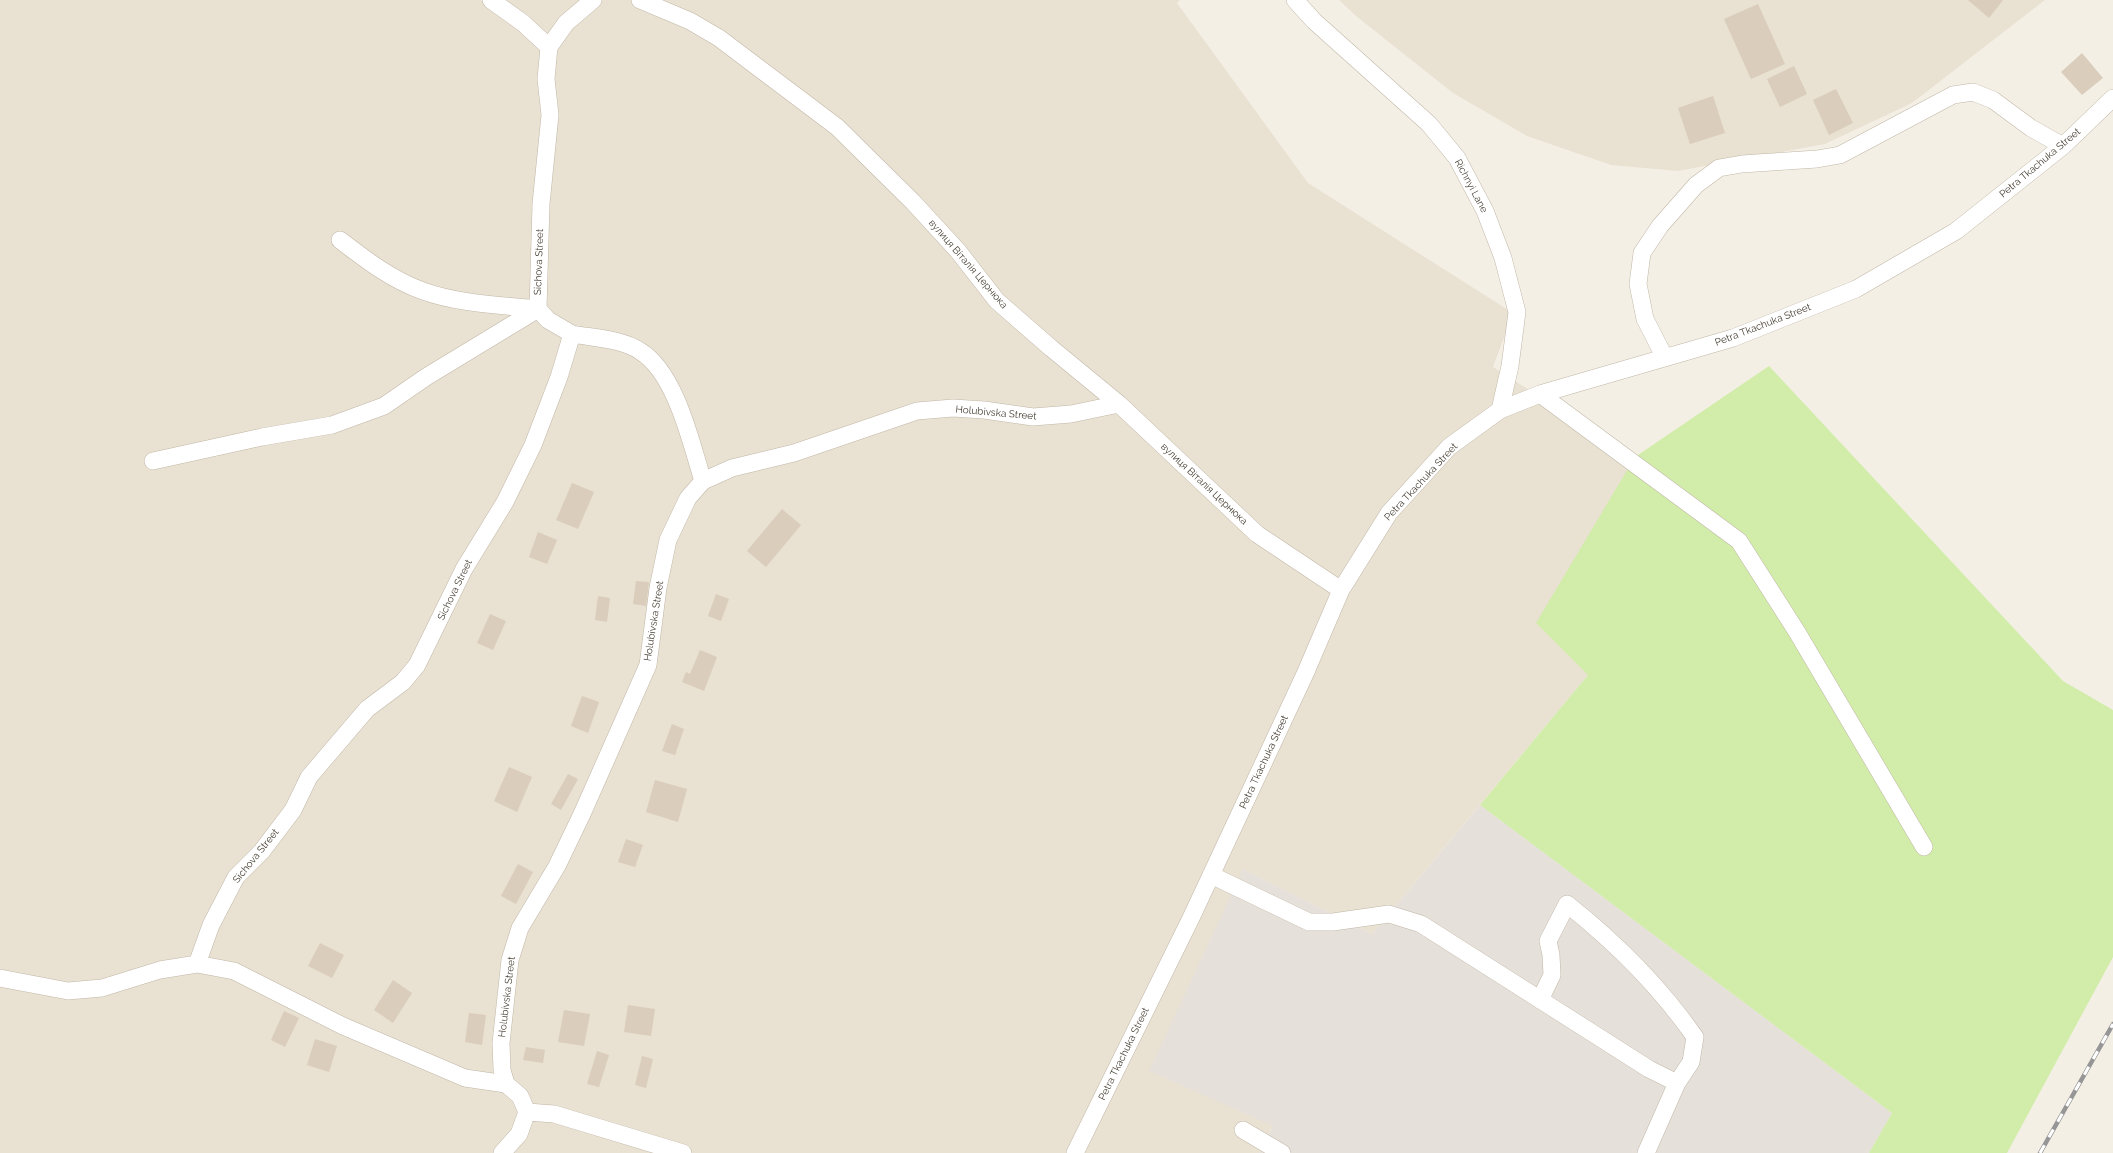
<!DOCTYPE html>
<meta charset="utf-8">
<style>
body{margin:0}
canvas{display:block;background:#f4efe5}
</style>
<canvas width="2113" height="1153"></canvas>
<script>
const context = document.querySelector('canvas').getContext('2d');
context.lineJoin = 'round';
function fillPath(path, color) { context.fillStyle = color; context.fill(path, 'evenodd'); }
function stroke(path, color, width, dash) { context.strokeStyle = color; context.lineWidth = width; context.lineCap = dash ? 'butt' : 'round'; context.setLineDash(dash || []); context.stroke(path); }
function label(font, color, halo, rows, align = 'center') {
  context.font = font + ' Raleway,sans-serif'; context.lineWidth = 3.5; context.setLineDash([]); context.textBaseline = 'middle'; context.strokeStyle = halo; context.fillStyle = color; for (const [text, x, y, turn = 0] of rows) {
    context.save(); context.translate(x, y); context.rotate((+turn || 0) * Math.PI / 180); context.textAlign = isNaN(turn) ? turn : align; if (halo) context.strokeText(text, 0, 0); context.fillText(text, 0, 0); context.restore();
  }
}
fillPath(new Path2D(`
 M0 0H1180L1177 3 1308 183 1513 313 1493 367 1635 457 1588 675 1372 934 1243 869 1273 1126 1259 1153H0Z
 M1339 0H2045L1912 103 1825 144 1678 171 1611 165 1527 136 1453 93 1356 16Z`), '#e9e1d2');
fillPath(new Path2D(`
 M1480 805 1892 1113 1869 1153H1259L1273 1126 1149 1071 1243 869 1372 934Z`), '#e6e0da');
fillPath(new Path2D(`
 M1769 366 2063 681 2113 710V957L2007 1153H1869L1892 1113 1480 805 1588 675 1536 623 1635 457Z`), '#d1eda9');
fillPath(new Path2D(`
 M1968 0H2003L1989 18Z
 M1758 4 1785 64 1751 79 1724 19Z
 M2082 53 2103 78 2082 95 2061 72Z
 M1794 66 1807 94 1780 107 1767 79Z
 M1836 89 1853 123 1829 135 1813 100Z
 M1713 96 1725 133 1690 144 1678 108Z
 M572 483 594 492 578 529 556 520Z
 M782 509 801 525 766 567 747 551Z
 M538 532 557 540 547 564 529 557Z
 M636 581 649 582 646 606 633 604Z
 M716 594 729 599 721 621 708 616Z
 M598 596 610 598 607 622 595 620Z
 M490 614 506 621 493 650 477 643Z
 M700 650 717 657 704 691 682 682 686 672 690 674Z
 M582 696 599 702 588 733 571 726Z
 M672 724 684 729 675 755 662 751Z
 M509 767 532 777 517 812 494 801Z
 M568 774 578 779 561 810 551 804Z
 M655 780 687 789 678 822 646 812Z
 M626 839 643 845 635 867 618 862Z
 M518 864 533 872 516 904 501 896Z
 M320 943 344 955 332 978 308 966Z
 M393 980 412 993 393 1023 374 1010Z
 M628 1005 655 1009 651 1036 624 1032Z
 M564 1010 590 1014 584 1046 558 1042Z
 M284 1011 299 1018 285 1047 271 1040Z
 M469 1013 486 1015 482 1045 465 1042Z
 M315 1039 337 1046 329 1072 307 1065Z
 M526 1047 545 1050 543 1063 523 1060Z
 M597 1051 609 1055 599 1087 587 1084Z
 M642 1056 653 1059 646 1088 635 1085Z`), '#dacdbc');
const minor = new Path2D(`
 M640 0 690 21 719 38 837 127 913 202 958 251 997 301 1051 348 1119 404 1257 534 1341 590
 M1295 0 1314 21 1429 124 1457 158 1485 211 1503 258 1517 312 1510 366 1500 410
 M549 47 566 23 593 0
 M340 240C366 260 392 280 423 291 459 304 501 305 538 309
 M572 334C594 338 622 339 640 351 676 373 691 443 703 481
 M1665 358 1645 319 1638 284 1642 253 1660 226 1696 185 1719 168 1742 164 1817 159 1840 155 1953 95 1973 92 1993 100 2031 128 2063 146
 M1540 394 1739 541 1797 632 1924 847
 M153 461 262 437 332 425 384 406 426 377 538 309
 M1211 875 1309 922H1333L1389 914 1421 924 1649 1069 1677 1083 1646 1153
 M197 964 234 971 343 1026 465 1078 506 1084
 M0 978 68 991 102 988 160 970 197 964 211 925 236 877 262 851 293 810 309 777 367 709 403 682 417 665 464 569 505 502 533 445 559 377 572 334 548 320 538 309 541 204 550 115 546 79 549 47 523 23 491 0
 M1540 1000 1552 975 1551 955 1548 941 1567 904C1615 942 1660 987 1695 1037L1691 1062 1677 1083
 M527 1112 554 1114 683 1153
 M1243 1130 1282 1153
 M502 1153 519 1134 527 1112 520 1096 506 1084 502 1070 501 1043 510 960 520 928 557 866 582 814 648 665 658 588 668 540 688 498 703 481 732 468 794 453 917 411 953 408 984 410 1033 417 1071 414 1119 404
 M1075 1153 1191 918 1305 674 1341 590 1389 513 1449 447 1500 410 1540 394 1733 338 1856 289 1956 231 2063 146 2113 98`);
stroke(minor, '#c1b7a7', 18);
stroke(minor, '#fff', 17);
const rail = new Path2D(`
 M2040 1153 2113 1024`);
stroke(rail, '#969696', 4.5);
stroke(rail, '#fff', 3, [9]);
label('10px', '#473f34', '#fff', [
 ["Petra Tkachuka Street",2040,163,-40],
 ["Richnyi Lane",1471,186,62],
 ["Sichova Street",539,262,-88],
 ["вулиця Віталія Цернюка",968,264,49],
 ["Petra Tkachuka Street",1763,325,-21],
 ["Holubivska Street",996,413,5],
 ["Petra Tkachuka Street",1421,482,-47],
 ["вулиця Віталія Цернюка",1204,484,43],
 ["Sichova Street",455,590,-64],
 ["Holubivska Street",654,621,-81],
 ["Petra Tkachuka Street",1264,762,-65],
 ["Sichova Street",256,856,-51],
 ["Holubivska Street",507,997,-83],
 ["Petra Tkachuka Street",1124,1054,-64]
]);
</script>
